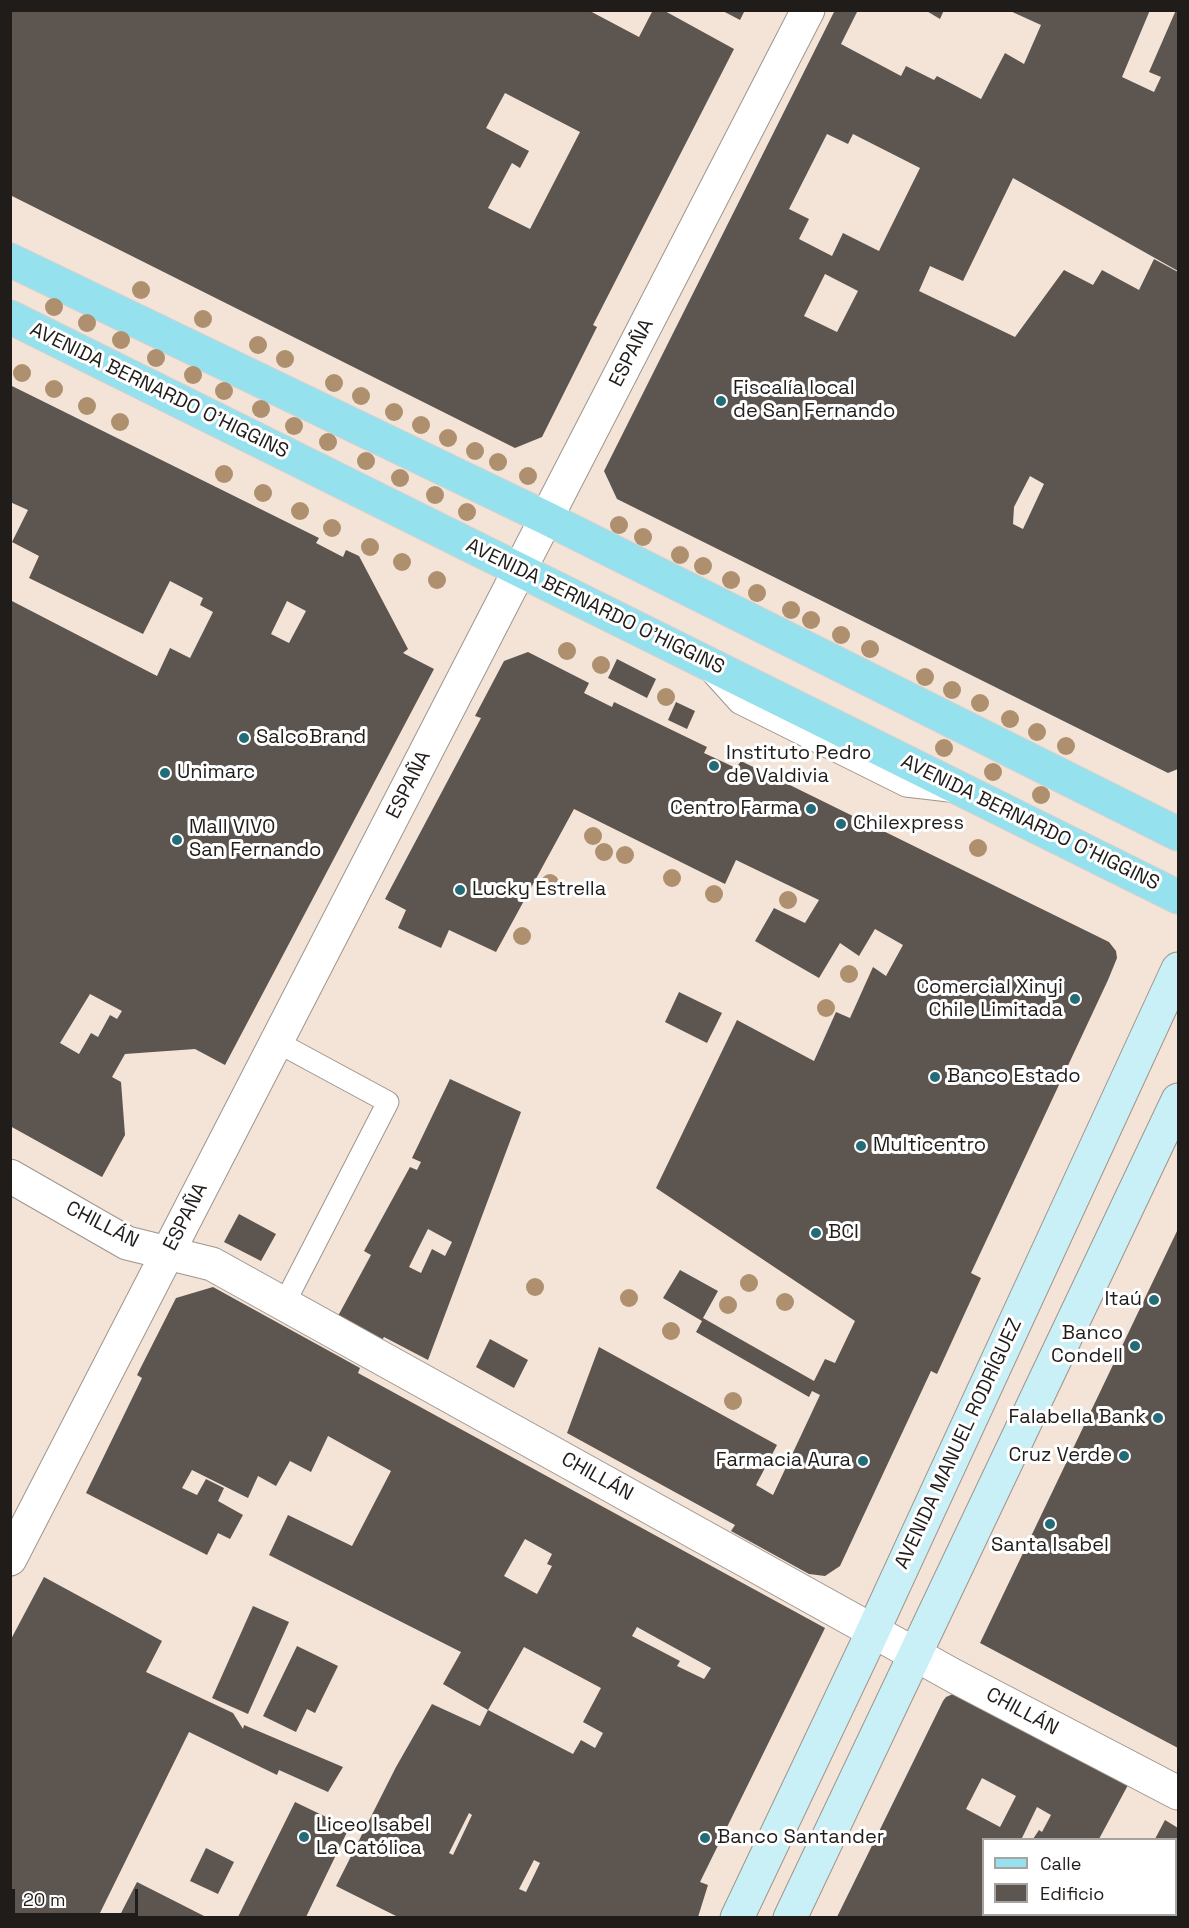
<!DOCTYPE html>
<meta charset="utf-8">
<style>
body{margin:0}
#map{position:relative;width:1189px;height:1928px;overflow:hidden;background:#fbf2ea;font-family:"Space Grotesk",sans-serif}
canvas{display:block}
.frame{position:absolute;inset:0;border:12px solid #201c1a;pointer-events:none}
.legend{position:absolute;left:982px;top:1838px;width:195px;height:78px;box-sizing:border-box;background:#fff;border:2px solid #a6a4a3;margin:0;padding:8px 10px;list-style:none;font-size:18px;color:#201c1a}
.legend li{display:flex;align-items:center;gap:12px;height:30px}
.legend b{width:30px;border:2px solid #a6a4a3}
.scale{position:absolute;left:12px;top:1889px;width:126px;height:27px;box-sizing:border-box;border:3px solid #201c1a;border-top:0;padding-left:8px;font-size:18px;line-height:21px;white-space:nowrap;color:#201c1a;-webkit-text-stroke:4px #fff;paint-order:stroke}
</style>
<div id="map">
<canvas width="1189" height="1928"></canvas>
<div class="frame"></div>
<ul class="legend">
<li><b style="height:8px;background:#95e1ee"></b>Calle</li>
<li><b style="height:16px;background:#5d554f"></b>Edificio</li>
</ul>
<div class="scale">20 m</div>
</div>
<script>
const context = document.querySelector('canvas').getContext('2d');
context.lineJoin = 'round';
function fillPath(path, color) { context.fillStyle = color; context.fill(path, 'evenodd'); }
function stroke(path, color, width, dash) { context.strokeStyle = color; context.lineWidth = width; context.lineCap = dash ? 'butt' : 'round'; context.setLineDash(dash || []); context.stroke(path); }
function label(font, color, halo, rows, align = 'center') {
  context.font = font + ' "Space Grotesk",sans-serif'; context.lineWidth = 6; context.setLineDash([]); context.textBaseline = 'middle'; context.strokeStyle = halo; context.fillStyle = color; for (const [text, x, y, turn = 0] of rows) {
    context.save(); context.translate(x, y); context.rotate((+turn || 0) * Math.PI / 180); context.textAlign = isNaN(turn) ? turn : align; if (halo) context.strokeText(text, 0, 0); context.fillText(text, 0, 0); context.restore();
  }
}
fillPath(new Path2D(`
 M11 11H1178V1917L11 1918ZM984 1840H1176V1914H984Z`), '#f4e4d7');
fillPath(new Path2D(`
 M10 10H588L639 37 653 10H663L734 49 593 325 597 327 542 437 515 448 10 195ZM505 93 580 132 530 229 488 208 512 163 520 168 529 151 486 128Z
 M721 10H745L740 20Z
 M835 10H858L841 44 901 76 906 66 934 80 937 76 981 99 1005 53 1024 64 1041 25 1008 10H1150L1122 77 1154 92 1161 77 1149 72 1176 10H1178V271L1013 178 963 281 930 266 919 291 1015 337 1064 270 1093 285 1102 270 1139 290 1154 259 1178 272V769L1168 773 617 499 604 471ZM827 134 848 144 853 134 920 168 879 251 843 233 832 256 799 239 809 219 789 209ZM825 274 858 291 837 332 804 316ZM1030 476 1044 484 1023 529 1013 524 1014 507Z
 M925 10H944L940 19Z
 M10 385 319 538 316 543 343 557 346 550 359 556 408 649 403 653 434 669 225 1065 195 1049 125 1054 112 1077 121 1082 125 1135 102 1177 10 1126V600L157 676 170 648 190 658 213 612 200 605 203 598 170 581 143 634 29 578 39 556 12 542 28 510 10 502ZM287 601 306 611 289 643 271 634ZM90 994 122 1011 117 1019 110 1015 98 1037 91 1033 79 1054 60 1043Z
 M528 652 589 683 584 693 612 707 614 702 707 747 704 753 736 768 741 761 1109 942 1116 951 1117 958 1108 980 971 1273 981 1278 937 1374 931 1371 840 1566 825 1576 809 1574 731 1531 735 1525 567 1433 599 1347 777 1445 756 1485 773 1495 820 1395 812 1391 809 1397 696 1332 702 1321 663 1298 680 1270 718 1291 703 1318 814 1381 825 1359 835 1363 855 1321 656 1188 737 1020 814 1061 836 1012 850 1018 873 967 886 976 903 945 875 929 859 956 840 943 819 978 755 941 774 908 805 923 819 900 736 860 725 884 574 809 496 952 449 930 441 948 398 928 406 910 385 899 481 718 475 716 504 661Z
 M617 659 656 679 647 698 608 678Z
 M676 702 695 711 687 729 668 720Z
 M679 992 722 1013 707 1043 665 1022Z
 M450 1079 521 1112 428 1360 384 1337 382 1340 338 1316 371 1255 364 1251 410 1167 417 1170 421 1162 412 1158ZM428 1229 452 1242 445 1256 432 1249 421 1273 409 1267Z
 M239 1214 276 1234 261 1261 224 1242Z
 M1178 1229V1748L980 1643Z
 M213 1287 360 1368 358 1373 825 1628 700 1882 708 1885 698 1917H398L336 1886 396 1767 432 1704 480 1726 488 1710 573 1754 581 1740 595 1748 603 1733 583 1722 601 1688 524 1647 488 1710 443 1684 461 1652 269 1555 288 1515 352 1546 391 1471 328 1436 311 1472 290 1461 276 1486 258 1476 248 1498 192 1470 182 1488 197 1495 206 1479 224 1488 218 1501 243 1515 230 1539 218 1533 207 1555 86 1493 142 1378 137 1375 176 1298ZM525 1539 552 1554 547 1564 552 1566 537 1594 504 1576ZM637 1627 711 1668 704 1679 677 1666 680 1661 632 1636ZM469 1813 472 1815 453 1855 449 1853ZM534 1860 540 1863 526 1892 519 1889Z
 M490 1339 528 1360 514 1388 476 1367Z
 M44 1577 162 1641 146 1672 233 1713 243 1729 244 1725 343 1767 328 1792 279 1770 277 1775 189 1732 98 1917H10V1641Z
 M253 1606 289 1622 248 1714 212 1698Z
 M297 1646 338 1666 315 1713 307 1709 296 1732 263 1716Z
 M953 1694 1128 1785 1099 1839H1033L1039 1830 1042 1832 1051 1815 1037 1807 1022 1838 1025 1839 984 1840V1914H1034L1032 1917H837L943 1701 946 1697ZM982 1778 1016 1796 1000 1827 966 1809Z
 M295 1802 349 1828 306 1917H238Z
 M1165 1820 1178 1828V1917H1088L1082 1914H1176V1839H1155Z
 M206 1848 234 1862 218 1894 190 1881Z
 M137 1882 206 1917H119Z`), '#5d554f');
const lane = new Path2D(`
 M711 672 739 703 906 786 949 791
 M277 1042 388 1102 284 1304`);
const street = new Path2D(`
 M10 1176 127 1243 212 1264 954 1676 1178 1793
 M10 1559 808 10`);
const secondary = new Path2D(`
 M737 1918 866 1646 1178 969
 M790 1918 1178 1100`);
const primary = new Path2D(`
 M10 260 546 518 1178 834
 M10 317 1178 897`);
stroke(lane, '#9e958e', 23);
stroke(street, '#9e958e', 35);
stroke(secondary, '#9e958e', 35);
stroke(primary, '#d2d2d1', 35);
stroke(lane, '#fff', 21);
stroke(street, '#fff', 33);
stroke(secondary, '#caf0f7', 33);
stroke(primary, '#95e1ee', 33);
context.fillStyle = '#ae906f';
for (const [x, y] of [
 [141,290],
 [54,307],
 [203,319],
 [87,323],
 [121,340],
 [258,345],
 [156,358],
 [285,359],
 [22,373],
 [193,375],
 [334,383],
 [54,389],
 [224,391],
 [361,396],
 [87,406],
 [261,409],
 [394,412],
 [120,422],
 [421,425],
 [294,426],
 [448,438],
 [328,442],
 [475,451],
 [366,461],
 [498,462],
 [224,474],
 [528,476],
 [400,478],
 [263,493],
 [435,495],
 [300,511],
 [467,512],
 [619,525],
 [332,528],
 [643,537],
 [370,547],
 [680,555],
 [402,562],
 [703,566],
 [437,580],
 [731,580],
 [757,593],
 [791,610],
 [811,620],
 [841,635],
 [870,649],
 [567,651],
 [601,665],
 [925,677],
 [952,690],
 [666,697],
 [980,703],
 [1010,719],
 [1037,732],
 [1066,746],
 [944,748],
 [993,772],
 [1041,795],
 [593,836],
 [978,848],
 [604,852],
 [625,855],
 [672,878],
 [550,883],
 [714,894],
 [788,900],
 [522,936],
 [849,974],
 [826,1008],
 [749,1283],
 [535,1287],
 [629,1298],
 [785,1302],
 [728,1305],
 [671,1331],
 [733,1401]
]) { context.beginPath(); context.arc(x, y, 9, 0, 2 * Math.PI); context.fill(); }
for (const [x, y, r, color] of [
 [721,401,6,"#226b77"],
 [244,738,6,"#226b77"],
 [714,766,6,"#226b77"],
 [165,773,6,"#226b77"],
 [811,809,6,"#226b77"],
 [841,824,6,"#226b77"],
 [177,840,6,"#226b77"],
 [460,890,6,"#226b77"],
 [1075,999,6,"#226b77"],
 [935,1077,6,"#226b77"],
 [861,1146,6,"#226b77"],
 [816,1233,6,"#226b77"],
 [1154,1300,6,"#226b77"],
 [1135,1346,6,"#226b77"],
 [1158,1418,6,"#226b77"],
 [1124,1456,6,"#226b77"],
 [863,1461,6,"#226b77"],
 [1050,1524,6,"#226b77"],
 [304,1837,6,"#226b77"],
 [705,1838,6,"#226b77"]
]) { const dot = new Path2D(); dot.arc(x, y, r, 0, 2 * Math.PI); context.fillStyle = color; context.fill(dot); stroke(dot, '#fff', 2); }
label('20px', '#201c1a', '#fff', [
 ["ESPAÑA",632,353,-63],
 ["AVENIDA BERNARDO O'HIGGINS",159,391,26],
 ["AVENIDA BERNARDO O'HIGGINS",595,607,26],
 ["ESPAÑA",409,785,-63],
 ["AVENIDA BERNARDO O'HIGGINS",1030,823,26],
 ["ESPAÑA",186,1217,-63],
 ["CHILLÁN",102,1225,27],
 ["AVENIDA MANUEL RODRÍGUEZ",959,1444,-65],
 ["CHILLÁN",597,1477,29],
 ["CHILLÁN",1022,1712,28]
]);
label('20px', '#201c1a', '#fff', [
 ["Fiscalía local",733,389],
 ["de San Fernando",733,412],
 ["SalcoBrand",256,738],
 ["Instituto Pedro",726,754],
 ["de Valdivia",726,777],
 ["Unimarc",177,773],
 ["Centro Farma",799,809,"right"],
 ["Chilexpress",853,824],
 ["Mall VIVO",189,828],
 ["San Fernando",189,851],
 ["Lucky Estrella",472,890],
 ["Comercial Xinyi",1063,988,"right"],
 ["Chile Limitada",1063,1011,"right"],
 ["Banco Estado",947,1077],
 ["Multicentro",873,1146],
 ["BCI",828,1233],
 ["Itaú",1142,1300,"right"],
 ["Banco",1123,1334,"right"],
 ["Condell",1123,1357,"right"],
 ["Falabella Bank",1146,1418,"right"],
 ["Cruz Verde",1112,1456,"right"],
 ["Farmacia Aura",851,1461,"right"],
 ["Santa Isabel",1050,1546,"center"],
 ["Liceo Isabel",316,1826],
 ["La Católica",316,1849],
 ["Banco Santander",717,1838]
], 'left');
</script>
